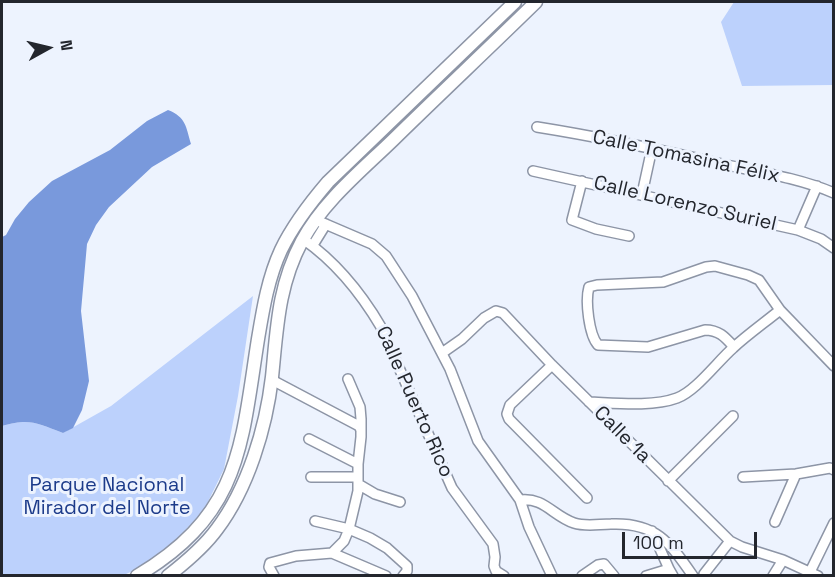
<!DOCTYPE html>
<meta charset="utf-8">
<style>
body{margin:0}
#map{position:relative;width:835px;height:577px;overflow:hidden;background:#edf3fe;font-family:"Space Grotesk",sans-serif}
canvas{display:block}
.frame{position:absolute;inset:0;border:3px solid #23262d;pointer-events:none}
.north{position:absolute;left:18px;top:18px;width:60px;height:60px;-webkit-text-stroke:4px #edf3fe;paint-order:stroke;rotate:82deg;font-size:16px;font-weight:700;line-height:24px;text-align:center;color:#23262d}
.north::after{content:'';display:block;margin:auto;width:21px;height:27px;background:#23262d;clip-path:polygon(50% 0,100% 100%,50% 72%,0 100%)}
.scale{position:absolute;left:622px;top:532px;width:135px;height:27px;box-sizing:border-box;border:3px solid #23262d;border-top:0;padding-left:8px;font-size:18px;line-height:21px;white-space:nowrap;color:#23262d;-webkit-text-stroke:4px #edf3fe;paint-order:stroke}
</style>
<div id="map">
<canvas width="835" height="577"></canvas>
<div class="frame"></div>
<div class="north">N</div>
<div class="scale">100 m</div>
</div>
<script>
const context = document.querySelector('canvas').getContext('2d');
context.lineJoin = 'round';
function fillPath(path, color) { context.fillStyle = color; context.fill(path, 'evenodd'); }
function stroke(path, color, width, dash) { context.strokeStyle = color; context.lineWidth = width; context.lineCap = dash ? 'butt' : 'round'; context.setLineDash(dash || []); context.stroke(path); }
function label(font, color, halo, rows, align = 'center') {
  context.font = font + ' "Space Grotesk",sans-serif'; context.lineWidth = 6; context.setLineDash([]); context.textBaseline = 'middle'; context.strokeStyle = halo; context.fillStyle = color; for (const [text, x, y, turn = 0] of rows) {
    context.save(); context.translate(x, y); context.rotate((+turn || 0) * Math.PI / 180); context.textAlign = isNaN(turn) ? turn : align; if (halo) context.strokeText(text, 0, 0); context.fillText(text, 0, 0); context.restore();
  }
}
fillPath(new Path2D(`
 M734 2H833V85L742 86 721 22Z
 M253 296 238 396 224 469 203 512 156 560 124 575 2 576V426C30 418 36 423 63 433L111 406Z`), '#bcd1fc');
fillPath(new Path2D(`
 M168 110C186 117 186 127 191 144L152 167 109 207 96 225 87 244 81 311 89 381 82 410 73 428 63 433C36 423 30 418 2 426V237L6 235 15 219 29 202 52 181 110 150 147 121Z`), '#7999dc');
const street = new Path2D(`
 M537 127C600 137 661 150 722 164 759 172 799 178 834 193
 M533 171 798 230 821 239 834 248
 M582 181 572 220 596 229 629 236
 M642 194 652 148
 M316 220 372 244 386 256 412 296 450 369 478 441 520 500 529 527 552 576
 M798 230 817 186
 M303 239C336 262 361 293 381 327L452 488 493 544 495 557 494 566 496 571 504 576
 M313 245 326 224
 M734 347C725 337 719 330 705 330L648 347 598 345C589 335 585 301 589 287L597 285 663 282 706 267 715 266 748 275 759 280 780 310 834 366
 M442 353 462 339 484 318 496 311 503 313 552 365 730 541 742 547 783 560 818 576
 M552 365 510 405 507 414 509 419 587 498
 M272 380 359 426 361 430
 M589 402C615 403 653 407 677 398 696 391 717 362 733 348 747 335 764 323 780 310
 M309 439 358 464
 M311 477H358
 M743 477 796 474 830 468 834 470
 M668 481 733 416
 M358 484 375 494 400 502
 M520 500C544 497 553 516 574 523 586 527 599 524 611 524 656 522 670 543 693 576
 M315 521 349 529 370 538 387 548 407 566V571L403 576
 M775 522 796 474
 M652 531 669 569
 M332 553 386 576
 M810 572 834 523
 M704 574 730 541
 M274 576 269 567 270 563 296 556 332 553 344 541 349 529 358 491V464L361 437V419L360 407 348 379
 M582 576 598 565 604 564 614 576
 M646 576 669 569 673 576
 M773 576 783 560`);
const secondary = new Path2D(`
 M137 576C241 514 241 447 258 339 263 309 268 278 281 250 293 225 310 203 328 182L515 2
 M168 576C186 562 204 547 217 529 248 488 266 428 272 377 277 328 278 286 302 241 323 202 361 171 393 140 440 94 489 48 536 2`);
stroke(street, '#8d95a6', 12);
stroke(secondary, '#8d95a6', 15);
stroke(street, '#fff', 9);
stroke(secondary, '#fff', 12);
label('20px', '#23262d', '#edf3fe', [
 ["Calle Tomasina Félix",686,157,12],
 ["Calle Lorenzo Suriel",685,204,13],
 ["Calle Puerto Rico",414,402,66],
 ["Calle 1a",622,435,45]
]);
label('20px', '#1c3b8a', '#edf3fe', [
 ["Parque Nacional",107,486],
 ["Mirador del Norte",107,509]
]);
</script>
